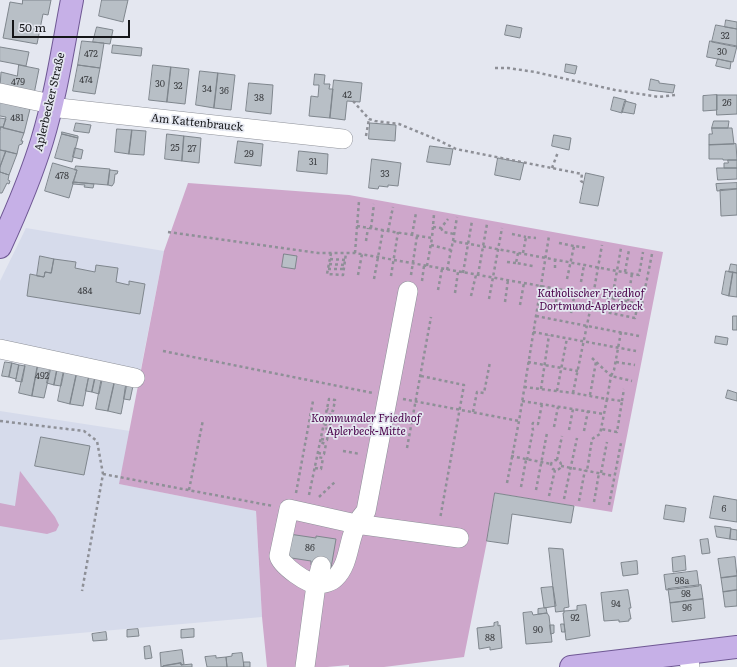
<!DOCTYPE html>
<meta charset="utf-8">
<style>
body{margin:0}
#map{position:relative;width:737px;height:667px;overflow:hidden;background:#e4e7f0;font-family:Literata,serif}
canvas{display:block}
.scale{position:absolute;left:12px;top:20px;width:118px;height:18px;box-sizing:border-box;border:2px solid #151619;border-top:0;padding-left:5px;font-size:12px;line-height:14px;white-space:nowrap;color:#151619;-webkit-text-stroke:3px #e4e7f0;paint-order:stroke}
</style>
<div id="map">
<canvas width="737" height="667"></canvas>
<div class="scale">50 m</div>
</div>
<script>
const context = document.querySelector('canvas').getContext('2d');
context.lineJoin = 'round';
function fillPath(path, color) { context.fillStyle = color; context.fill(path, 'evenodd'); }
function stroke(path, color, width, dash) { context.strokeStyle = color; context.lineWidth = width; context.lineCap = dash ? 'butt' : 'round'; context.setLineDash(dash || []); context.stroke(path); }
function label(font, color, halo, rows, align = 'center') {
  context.font = font + ' Literata,serif'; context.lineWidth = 3.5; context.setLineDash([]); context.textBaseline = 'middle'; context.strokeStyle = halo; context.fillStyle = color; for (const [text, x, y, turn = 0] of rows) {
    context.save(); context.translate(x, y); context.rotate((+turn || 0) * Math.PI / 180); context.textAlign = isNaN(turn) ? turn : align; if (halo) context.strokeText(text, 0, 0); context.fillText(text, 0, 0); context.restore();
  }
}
fillPath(new Path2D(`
 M26 228 164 251 140 373 0 344V281Z
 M0 411 130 431 120 484 256 511 262 617 0 640Z`), '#d6dbeb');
fillPath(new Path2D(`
 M188 183 349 195 663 252 612 512 495 493 487 541 464 657 384 667H349V665L327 667H267L262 617 256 511 119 484 164 251Z
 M20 471 55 517 59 525 56 531 47 534 0 526V503L15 506Z`), '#cea7cb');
const building = new Path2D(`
 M23 0H51L48 15 43 14 37 44 3 38 10 2 22 4Z
 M102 0H128L123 22 99 16Z
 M726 20 737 22V29L725 27Z
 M507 25 522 28 520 38 505 35Z
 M716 25 737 29V47L712 42Z
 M97 27 113 30 110 44 93 42Z
 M82 41 104 43 100 68 78 65Z
 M710 41 737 46 733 62 707 57Z
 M113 45 142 48 141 56 112 53Z
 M0 47 29 52 26 66 0 61Z
 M718 59 731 62 730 69 716 66Z
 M566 64 577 66 575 74 565 72Z
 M19 65 39 69 34 94 0 86 1 72 17 76Z
 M78 65 100 68 95 94 73 91Z
 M153 65 171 67 167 102 149 100Z
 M171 67 189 69 185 104 167 102Z
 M200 71 218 73 214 108 196 105Z
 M218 73 235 75 231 110 214 108Z
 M315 74 325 75 324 84H330L329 89H333L330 118 309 116 311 96 318 97 319 85H314Z
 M651 79 659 81V83L675 85 673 93 649 90Z
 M334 80 362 83 360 102 347 101 345 120 330 118Z
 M249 83 273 85 271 114 246 111Z
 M717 95H737V114L717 115Z
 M717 95V110L703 111V96Z
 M614 97 626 100 622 113 611 110Z
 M625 101 636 104 634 114 622 112Z
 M0 102 30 109 24 133 3 128 6 117 0 116Z
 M0 118 6 119 3 127H0Z
 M714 121H729L728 128H712Z
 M76 123 91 125 89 133 74 131Z
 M370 123 396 125 395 141 369 139Z
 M1 127 24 133 21 141H23L22 144 19 145 17 154 0 150V132Z
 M712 128H732L734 144 709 145V134H712Z
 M117 129 132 130 129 154 115 152Z
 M132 130 146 131 144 155 129 154Z
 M62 132 78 136V138L62 134Z
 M62 134 78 138 72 162 55 158Z
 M167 134 184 136 182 161 165 159Z
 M554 135 571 138 569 150 552 146Z
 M184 136 201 138 199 163 182 161Z
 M238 141 263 144 261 166 235 163Z
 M736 144 737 160H723V159H709V145Z
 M430 146 453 149 450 165 427 162Z
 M75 148 83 150 81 159 73 157Z
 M0 150 6 151 0 167Z
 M6 151 17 154 9 175 0 172V167Z
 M299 151 328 154 327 174 297 171Z
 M498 158 524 163 520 180 495 175Z
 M372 159 401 163 398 186 388 185V187L379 186 378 189 369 188Z
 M728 160H737V168H724V163H728Z
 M53 163 77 170 69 198 45 191Z
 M76 166 110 169 108 185 73 182 77 170H75Z
 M717 168H737V179L718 180Z
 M110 170 118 171 117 174H115L114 183 112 186 108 185Z
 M0 172 9 175 8 180 10 181 9 184 7 183 2 193H0Z
 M586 173 604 177 598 206 580 203Z
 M73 182 94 184 93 188 84 187 85 185 73 184Z
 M737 183V189L717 191 716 184Z
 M737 189V215L721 216 720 190Z
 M284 254 297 256 295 269 282 267Z
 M40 256 54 259 51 273 45 272 44 277 37 276Z
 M54 259 76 262 75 268 95 272 96 265 118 268 116 282 129 285V281L145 284 140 314 27 296 30 274 44 277 45 272 51 273Z
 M731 264 737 265V273L729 272Z
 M726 271 733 272 729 296 722 294Z
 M733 272 737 273V297L729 296Z
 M733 316H737V330H733Z
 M716 336 728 338 727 345 715 343Z
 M5 362 12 363 9 377 2 376Z
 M26 362 38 364 32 396 19 393Z
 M12 363 19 365 16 379 9 377Z
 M38 364 51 367 44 398 32 396Z
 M19 365 25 366 22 382 16 381Z
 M50 369 57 370 54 385 47 383Z
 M57 370 64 372 61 386 54 385Z
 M64 370 77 372 70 404 58 401Z
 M77 372 89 375 83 406 70 404Z
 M89 377 95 378 92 392 86 391Z
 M102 377 115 380 108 411 96 409Z
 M95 378 102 380 99 394 92 392Z
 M115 380 127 383 121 414 108 411Z
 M126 385 133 386 130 400 124 399Z
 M728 390 737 393V401L726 398Z
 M41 437 90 446 84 475 35 466Z
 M495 493 574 506 571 523 512 514 508 544 487 541Z
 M714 496 737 500V522L710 518Z
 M666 505 686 508 684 522 664 519Z
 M715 526 731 528 730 539 717 537Z
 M731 529 737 530V540L730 539Z
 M289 534 316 538V536L336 539 331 568 311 565V561L285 557Z
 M708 539 710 553 702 554 700 540Z
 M549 548 563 549 569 607 564 608V611L556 612Z
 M685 556 686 570 673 572 672 558Z
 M735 557 737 576 721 578 718 559Z
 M637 561 638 574 623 576 621 563Z
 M697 571 699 586 666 590 664 575Z
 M737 576V590L723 592 721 578Z
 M701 585 703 599 670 603 668 589Z
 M553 587 556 606 544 608 541 588Z
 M628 590 631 608H629L631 619H629V621L619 622V620L604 621 601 593Z
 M737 590V606L725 607 723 592Z
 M703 599 705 618 672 622 670 603Z
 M586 605 590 636 566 640 563 613H564V611L577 610V606Z
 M546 608 547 613 538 614V609Z
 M532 612 533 615 547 613 549 616 552 642 526 644 523 613Z
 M498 622V626L500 625 502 648 490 650V647L479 649 477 628 494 626V623Z
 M561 624H564L565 632H562Z
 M550 625H554V633L551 634Z
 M138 629 139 636 127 637V630Z
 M194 629V637L181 638V630Z
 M106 632 107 640 93 641 92 634Z
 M150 646 152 658 145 659 144 647Z
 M182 650 184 664 181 665V663L163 666V667H161L160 653Z
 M242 653 244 667H227L226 657 232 656V654Z
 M216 656V658L226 657 227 667H207L205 657Z
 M244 662H250V667H244Z
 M181 663V665L192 664V667H162L163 666Z`);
fillPath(building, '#b8bfc6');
stroke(building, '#7f868d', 1);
const minor = new Path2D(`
 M0 93 51 104
 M50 107 343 139
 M408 291 366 511C363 515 359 519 357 524 348 539 350 564 335 578 331 582 323 584 318 584 308 585 281 565 279 556L289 509 356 524 459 538
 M0 349 135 378
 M688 652 690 667
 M305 667 316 585 321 566`);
const major = new Path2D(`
 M0 247C16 212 31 177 42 141 56 95 63 47 72 0
 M571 667 737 647`);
stroke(minor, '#8e9199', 20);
stroke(major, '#6f5894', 24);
stroke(new Path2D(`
 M495 68H508L535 72 615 90 659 97 675 95
 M353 101 369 119 375 121 399 124 438 140 456 149 582 174 581 181 584 183
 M366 136 369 119
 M552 168 558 152
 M357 226 432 238 434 214
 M433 227 441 228 448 219
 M371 228 374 204
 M441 228 443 232 454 234
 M388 231 393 207
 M168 232 318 253H355L642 304 652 254
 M512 234 526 237
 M412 235 416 213
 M366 241 368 228
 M453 241 457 217
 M559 243 574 246
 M431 245 451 250
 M331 253 327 274 343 275 346 253
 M355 253 359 201
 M518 253 516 263 533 266
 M523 253 526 237 536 238
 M330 259 345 260
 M507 262 516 263
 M329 264 344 265
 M427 266 432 238
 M555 268V260
 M328 269H344
 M447 270 453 241 639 275 643 252
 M625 272 629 250
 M463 273 472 221
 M358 275 362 254
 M411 275 417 236
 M478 275 487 224
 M391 276 398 232
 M374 279 383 230
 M567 279 574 246 588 248
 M422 281 424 266
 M581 282 584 265
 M438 290 442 269
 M455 293 458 272
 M471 296 476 275
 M489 299 502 228
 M612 299 621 248
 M628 301 632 273
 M505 302 508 280
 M520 305 524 283
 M555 308 558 289
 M591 309 635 318 638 303
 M571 313 575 292
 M536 316 639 336
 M533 332 636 351
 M621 332 614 370 611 376 632 381
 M163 351 373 393
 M592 358 611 376 607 399 622 401 617 432 601 429
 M528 362 578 371
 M616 362 635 365
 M421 376 464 385 440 519
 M524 387 573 393 607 399 600 434 592 439 587 471
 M541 389 549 335
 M557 391 567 338
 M573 393 593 296 602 245
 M590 395 596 362
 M403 399 519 421
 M522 401 604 414
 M622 401 624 389
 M473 412 477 392 484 393 490 362
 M0 421 84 431 97 441 103 474 82 591
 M324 424 330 426 332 415 326 414
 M554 427 558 407
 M569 430 573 409
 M584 431 588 411
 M321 439 327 440 329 429 323 428
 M407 448 431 317
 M343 451 360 454
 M318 453 324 454 326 444 320 442
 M511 456 551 464
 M551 465a5 5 0 1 1 10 0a5 5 0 1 1-10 0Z
 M527 460 533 430 532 425 533 423 538 424 542 404
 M557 460 562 436
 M561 466 614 476
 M315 468 321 469 323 458 317 457
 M601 473 607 442
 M103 474 273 506
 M507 483 519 421 549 236
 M521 487 526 460
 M189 490 203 420
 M536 490 547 433
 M296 493 313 401
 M309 495 329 399 335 400 333 411 327 409
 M549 496 555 470
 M319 497 336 481
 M564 499 577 438
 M579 501 585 470
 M594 502 599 473
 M609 505 621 443`), '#8e9097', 2.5, [3, 3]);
stroke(minor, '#fff', 19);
stroke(major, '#c6b0e7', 22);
label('9px', '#3e4044', null, [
 ["32",725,36],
 ["30",722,52],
 ["472",91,54],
 ["474",86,80],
 ["479",18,82],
 ["30",160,84],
 ["32",178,86],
 ["34",207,89],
 ["36",224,91],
 ["42",347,95],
 ["38",259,98],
 ["26",727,103],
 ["481",17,118],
 ["25",175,148],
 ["27",192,149],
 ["29",249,154],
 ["31",313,162],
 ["33",385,174],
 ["478",62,176],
 ["484",85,291],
 ["492",42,376],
 ["6",724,509],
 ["86",310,548],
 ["98a",682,581],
 ["98",686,594],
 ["94",616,604],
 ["96",687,608],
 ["92",575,618],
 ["90",538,630],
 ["88",490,638]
]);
label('11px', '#151619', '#e4e7f0', [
 ["Aplerbecker Straße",50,102,-77],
 ["Am Kattenbrauck",197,123,6]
]);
label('italic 11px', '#490049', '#e4e7f0', [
 ["Katholischer Friedhof",591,294],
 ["Dortmund-Aplerbeck",591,307],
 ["Kommunaler Friedhof",366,419],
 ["Aplerbeck-Mitte",366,432]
]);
</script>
